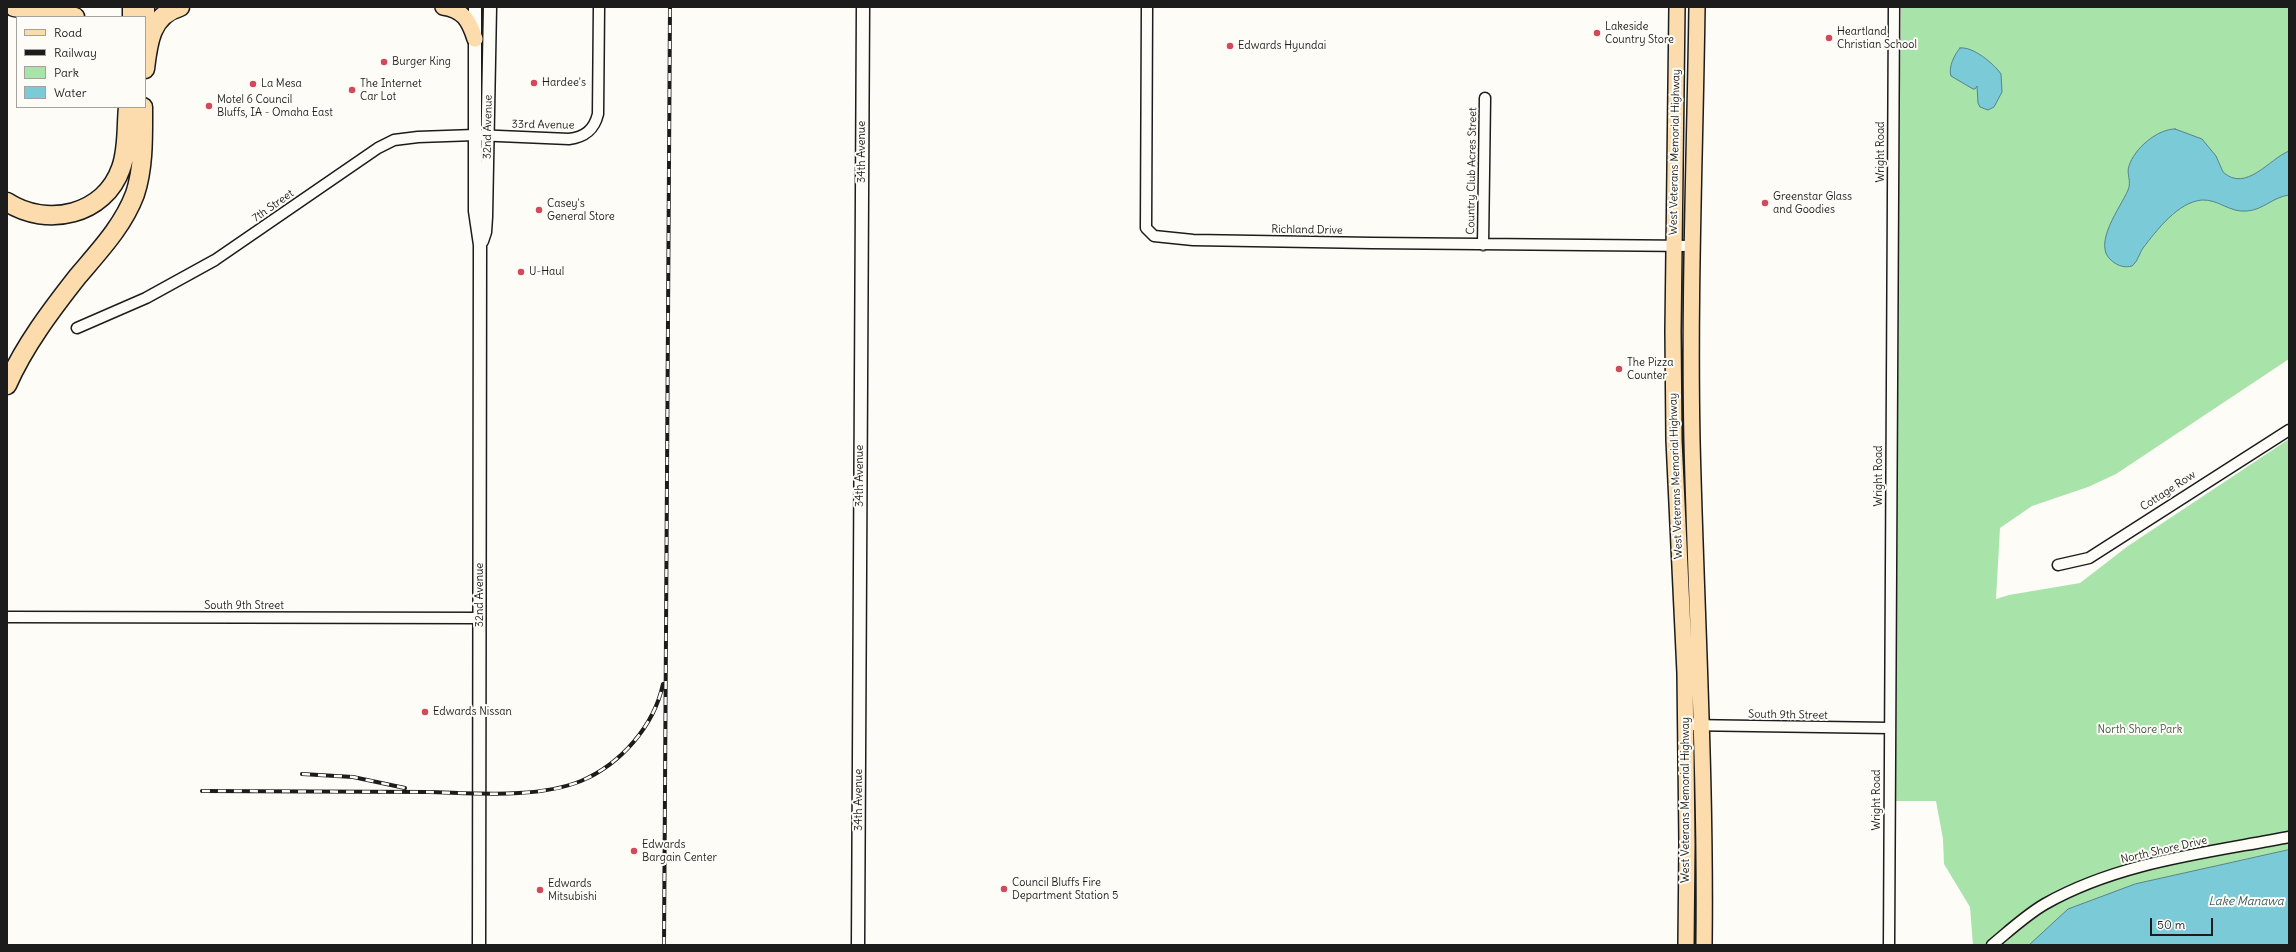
<!DOCTYPE html>
<style>
body{margin:0}
#map{position:relative;width:2296px;height:952px;overflow:hidden;background:#fdfcf7;font-family:Delius,sans-serif}
canvas{display:block}
.frame{position:absolute;inset:0;border:8px solid #1c1c1c;pointer-events:none}
.legend{position:absolute;left:16px;top:16px;width:130px;height:92px;box-sizing:border-box;background:#fdfcf7;border:1px solid #a3a29f;margin:0;padding:5px 7px;list-style:none;font-size:12px;color:#1c1c1c}
.legend li{display:flex;align-items:center;gap:8px;height:20px}
.legend b{width:20px;border:1px solid #a3a29f}
.scale{position:absolute;left:2150px;top:918px;width:63px;height:18px;box-sizing:border-box;border:2px solid #1c1c1c;border-top:0;padding-left:5px;font-size:12px;line-height:14px;white-space:nowrap;color:#1c1c1c;-webkit-text-stroke:3px #fdfcf7;paint-order:stroke}
</style>
<div id="map">
<canvas width="2296" height="952"></canvas>
<div class="frame"></div>
<ul class="legend">
<li><b style="height:5px;background:#fcdcac"></b>Road</li>
<li><b style="height:5px;background:#1c1c1c"></b>Railway</li>
<li><b style="height:11px;background:#a8e3a9"></b>Park</li>
<li><b style="height:11px;background:#7bcad8"></b>Water</li>
</ul>
<div class="scale">50 m</div>
</div>
<script>
const context = document.querySelector('canvas').getContext('2d');
context.lineJoin = 'round';
function fillPath(path, color) { context.fillStyle = color; context.fill(path, 'evenodd'); }
function stroke(path, color, width, dash) { context.strokeStyle = color; context.lineWidth = width; context.lineCap = dash ? 'butt' : 'round'; context.setLineDash(dash || []); context.stroke(path); }
function label(font, color, halo, rows, align = 'center') {
  context.font = font + ' Delius,sans-serif'; context.lineWidth = 4; context.setLineDash([]); context.textBaseline = 'middle'; context.strokeStyle = halo; context.fillStyle = color; for (const [text, x, y, turn = 0] of rows) {
    context.save(); context.translate(x, y); context.rotate((+turn || 0) * Math.PI / 180); context.textAlign = isNaN(turn) ? turn : align; if (halo) context.strokeText(text, 0, 0); context.fillText(text, 0, 0); context.restore();
  }
}
fillPath(new Path2D(`
 M1901 7H2289V359L2116 474 2088 487 2032 506 2000 528 1996 599 2009 595 2080 583 2128 546 2289 439V850L2029 945H1973L1970 907 1944 864 1943 839 1936 801H1895L1898 199Z`), '#a8e3a9');
const water = new Path2D(`
 M1960 48C1973 46 1994 64 2001 74L2002 92 1994 107 1988 110 1980 107 1978 103 1977 86 1975 89H1973L1951 76C1948 68 1954 55 1960 48Z
 M2175 129 2202 139 2216 156 2223 172C2246 193 2269 159 2289 151V195C2273 197 2263 210 2247 211 2230 213 2218 199 2202 200 2178 202 2157 230 2143 248 2139 254 2138 261 2132 266 2125 268 2118 266 2112 261 2091 245 2121 207 2128 190 2132 181 2126 174 2129 166 2134 149 2157 129 2175 129Z
 M2289 850V945H2029L2068 909 2135 884Z`);
fillPath(water, '#7bcad8');
stroke(water, '#55848d', 1);
const minor = new Path2D(`
 M1147 7 1146 228 1154 236 1193 240 1372 243 1693 246
 M1483 245 1485 98
 M77 328 146 298 215 260 378 148 394 140 418 137 475 135 569 139C585 137 594 130 598 114L599 7
 M2058 565 2089 558 2289 430
 M7 617 480 618
 M1686 725 1889 728
 M1889 945 1894 7
 M1992 945C2009 931 2026 915 2045 904 2119 862 2206 853 2289 837`);
const tertiary = new Path2D(`
 M475 7V211L480 245 479 945
 M482 241 485 232 486 217 490 7
 M858 945 863 7`);
const primary = new Path2D(`
 M443 7C463 10 469 20 475 39
 M1677 7 1673 331 1674 440 1685 673 1687 844 1686 945
 M1697 7C1695 151 1689 296 1692 441 1696 609 1706 777 1704 945`);
const motorway = new Path2D(`
 M14 7 75 17
 M132 7V17
 M145 7V17
 M145 69C148 43 151 15 180 7
 M7 202C47 228 105 215 121 168 128 149 126 127 128 107
 M7 385C24 346 52 309 78 276 100 250 123 226 135 194 144 167 143 135 143 107`);
stroke(minor, '#1c1c1c', 13);
stroke(tertiary, '#1c1c1c', 15);
stroke(primary, '#1c1c1c', 18);
stroke(motorway, '#1c1c1c', 21);
stroke(minor, '#fdfcf7', 10);
stroke(tertiary, '#fdfcf7', 12);
stroke(primary, '#fcdcac', 15);
stroke(motorway, '#fcdcac', 18);
const rail = new Path2D(`
 M302 774 353 777 405 788
 M202 791C277 791 353 792 428 792 476 793 536 799 581 781 621 764 654 726 663 684
 M664 945 670 7`);
stroke(rail, '#1c1c1c', 4);
stroke(rail, '#fdfcf7', 2.5, [8]);
for (const [x, y, r, color] of [
 [1597,33,4,"#d1495b"],
 [1829,38,4,"#d1495b"],
 [1230,46,4,"#d1495b"],
 [384,62,4,"#d1495b"],
 [534,83,4,"#d1495b"],
 [253,84,4,"#d1495b"],
 [352,90,4,"#d1495b"],
 [209,106,4,"#d1495b"],
 [1765,203,4,"#d1495b"],
 [539,210,4,"#d1495b"],
 [521,272,4,"#d1495b"],
 [1619,369,4,"#d1495b"],
 [425,712,4,"#d1495b"],
 [634,851,4,"#d1495b"],
 [1004,889,4,"#d1495b"],
 [540,890,4,"#d1495b"]
]) { const dot = new Path2D(); dot.arc(x, y, r, 0, 2 * Math.PI); context.fillStyle = color; context.fill(dot); stroke(dot, '#fdfcf7', 1.5); }
label('11px', '#1c1c1c', '#fdfcf7', [
 ["Lakeside",1605,27],
 ["Country Store",1605,40],
 ["Heartland",1837,32],
 ["Christian School",1837,45],
 ["Edwards Hyundai",1238,46],
 ["Burger King",392,62],
 ["Hardee's",542,83],
 ["La Mesa",261,84],
 ["The Internet",360,84],
 ["Car Lot",360,97],
 ["Motel 6 Council",217,100],
 ["Bluffs, IA - Omaha East",217,113],
 ["Greenstar Glass",1773,197],
 ["and Goodies",1773,210],
 ["Casey's",547,204],
 ["General Store",547,217],
 ["U-Haul",529,272],
 ["The Pizza",1627,363],
 ["Counter",1627,376],
 ["Edwards Nissan",433,712],
 ["Edwards",642,845],
 ["Bargain Center",642,858],
 ["Council Bluffs Fire",1012,883],
 ["Department Station 5",1012,896],
 ["Edwards",548,884],
 ["Mitsubishi",548,897]
], 'left');
label('11px', '#1c1c1c', '#fdfcf7', [
 ["33rd Avenue",543,125,1],
 ["32nd Avenue",488,127,-89],
 ["34th Avenue",862,152,-90],
 ["West Veterans Memorial Highway",1675,152,-89],
 ["Wright Road",1881,152,-90],
 ["Country Club Acres Street",1472,171,-89],
 ["7th Street",273,206,-35],
 ["Richland Drive",1307,230,1],
 ["34th Avenue",860,476,-90],
 ["West Veterans Memorial Highway",1676,476,-92],
 ["Wright Road",1879,476,-90],
 ["Cottage Row",2168,491,-33],
 ["32nd Avenue",480,595,-90],
 ["South 9th Street",244,606],
 ["South 9th Street",1788,715,1],
 ["34th Avenue",859,800,-90],
 ["West Veterans Memorial Highway",1686,800,-90],
 ["Wright Road",1877,800,-90],
 ["North Shore Drive",2164,850,-13]
]);
label('11px', '#465846', '#fdfcf7', [
 ["North Shore Park",2140,730]
]);
label('italic 12px', '#3d595e', '#fdfcf7', [
 ["Lake Manawa",2246,902]
]);
</script>
